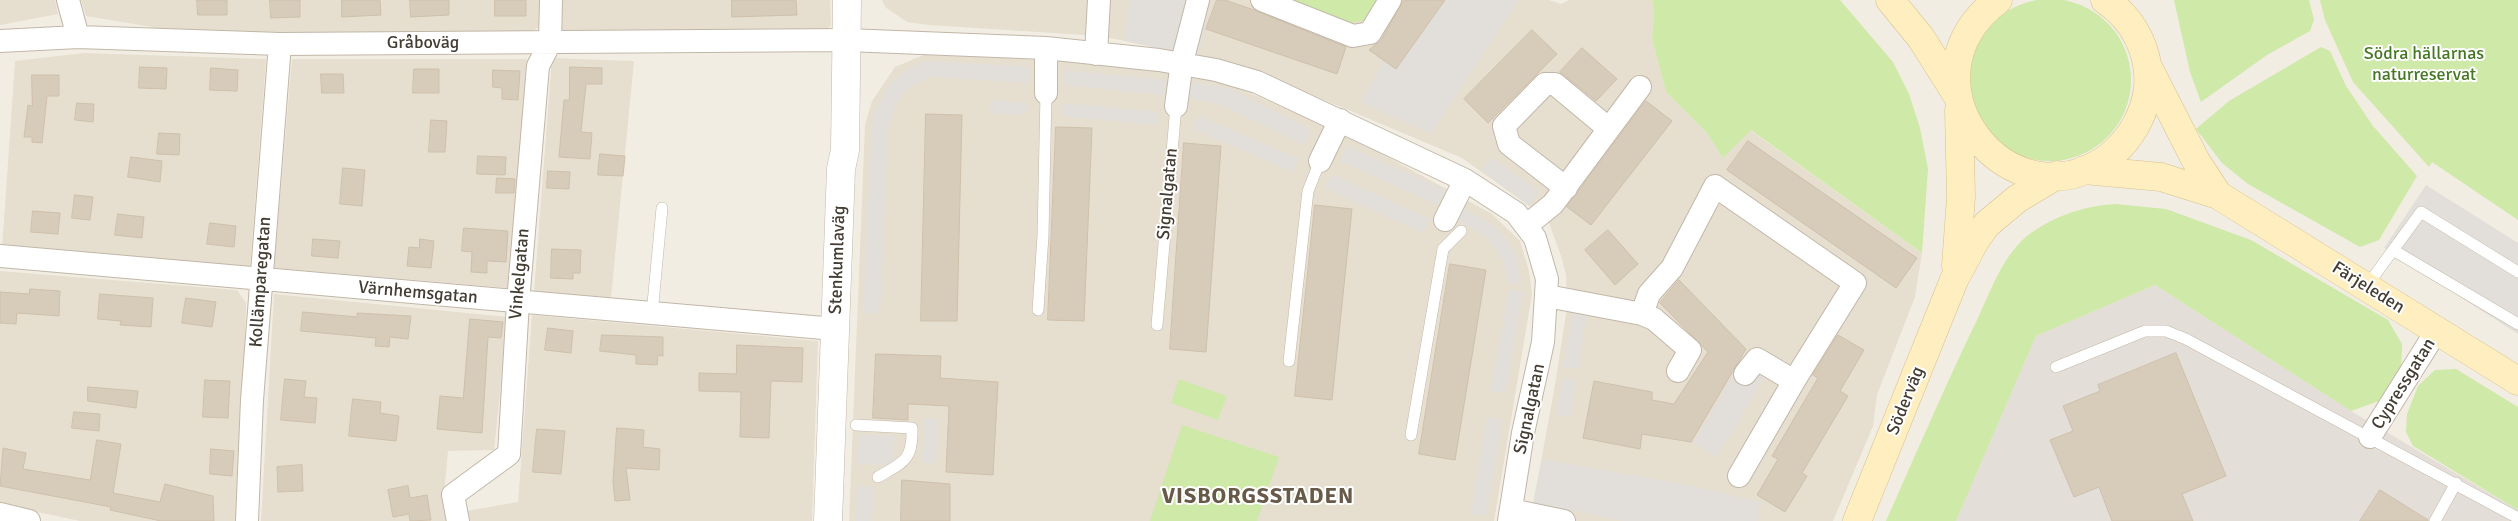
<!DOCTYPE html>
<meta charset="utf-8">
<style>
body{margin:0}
canvas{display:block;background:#f2ede2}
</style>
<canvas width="2518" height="521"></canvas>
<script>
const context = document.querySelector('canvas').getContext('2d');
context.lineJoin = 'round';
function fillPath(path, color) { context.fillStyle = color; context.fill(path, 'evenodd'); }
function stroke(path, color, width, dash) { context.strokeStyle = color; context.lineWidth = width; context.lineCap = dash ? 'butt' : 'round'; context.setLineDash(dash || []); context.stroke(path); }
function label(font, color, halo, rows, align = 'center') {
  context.font = font + ' Signika,sans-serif'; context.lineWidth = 4; context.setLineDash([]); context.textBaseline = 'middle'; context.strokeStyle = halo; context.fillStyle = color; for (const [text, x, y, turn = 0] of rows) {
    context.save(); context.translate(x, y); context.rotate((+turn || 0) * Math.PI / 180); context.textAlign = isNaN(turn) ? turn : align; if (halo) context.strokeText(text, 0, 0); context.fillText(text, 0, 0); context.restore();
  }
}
fillPath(new Path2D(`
 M0 0H55L58 14 0 25Z
 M81 0H542V24L531 33 281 34 164 29 86 16Z
 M559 0H830L831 25 819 37 558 33Z
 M882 0H1549L1561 4 1569 0H1652L1654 10 1652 39 1666 92 1706 132 1723 158 1750 130 1922 253 1915 297 1877 395 1873 426 1833 521H1530L1555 385 1567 307 1566 275 1561 256 1549 223 1529 206 1462 158 1239 64 1100 36 929 25 907 22 885 7Z
 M84 53 266 59 250 268 2 248 15 61Z
 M926 54 1061 61 1181 74 1227 83 1351 137 1492 214 1520 241 1529 271 1532 294 1494 521H849L865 125 872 101 895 67Z
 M552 58 634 61 611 298 534 292Z
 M292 59H527L508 288 274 268Z
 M0 271 237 290 246 303 240 521H80L0 504Z
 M274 294 508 317 494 450 448 451 444 494 449 521H261Z
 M532 315 818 341 812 521H468L466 511 518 502Z`), '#e6dfd0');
fillPath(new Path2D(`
 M2155 285 2351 411 2518 510V521H1956L2036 336Z`), '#e4ded8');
fillPath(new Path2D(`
 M1969 80a81 81 0 1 1 162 0a81 81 0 1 1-162 0Z
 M1286 0H1379L1367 20 1350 23Z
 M1652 0H1840L1893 62 1909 94 1920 128 1928 169 1922 253 1751 130 1723 158 1706 132 1666 92 1652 39 1654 10Z
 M2174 0H2309L2314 20 2310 31 2267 55 2201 102 2190 72Z
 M2320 0H2518V220L2432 162 2429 167 2353 82 2325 20Z
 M2321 47 2330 51 2346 86 2373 126 2417 176 2379 240 2360 247 2248 184 2222 163 2196 129 2229 101Z
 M2115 204 2166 209 2251 240 2388 320 2402 344 2401 374 2382 400 2351 411 2155 285 2036 336 1956 521H1886C1916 454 1945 386 1977 320 1991 291 2003 253 2031 233 2056 215 2085 206 2115 204Z
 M2456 369 2518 407V510L2413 446 2406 432 2407 414 2418 386 2435 370Z
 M1179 379 1227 396 1218 420 1171 403Z
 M1182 425 1279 457 1257 521H1150Z`), '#cee9a8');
fillPath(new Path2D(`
 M1130 0H1210L1199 56 1124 41Z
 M1445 0H1518L1431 134 1361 102 1384 61 1396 69Z
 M928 61 1030 67 1028 83 930 77 912 86 902 95 891 116 888 128 880 313H863L872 126 875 111 889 85 902 73 921 62Z
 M1065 70 1166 80 1164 95 1063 85Z
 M1187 81 1229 89 1311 129 1304 145 1222 105 1184 97Z
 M991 100 1027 103 1026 115 990 113Z
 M1063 103 1158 112 1157 125 1062 116Z
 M1199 116 1299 159 1293 172 1193 129Z
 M1347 146 1445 190 1438 205 1340 161Z
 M1492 157 1539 192 1529 206 1482 170Z
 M1331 174 1429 219 1423 233 1325 188Z
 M2426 185 2518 243V334L2384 248Z
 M1461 207 1491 224 1502 234 1516 255 1521 282 1508 284 1503 261 1491 242 1483 235 1454 219Z
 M1509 289 1523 292 1505 393 1491 391Z
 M1574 307 1588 309 1578 369 1563 367Z
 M1740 364 1764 378 1717 457 1693 443Z
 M1563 378 1576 380 1570 417 1556 414Z
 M1487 417 1502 420 1486 516 1471 514Z
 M924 418 938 419 936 463H922Z
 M859 435 895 436 893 465 858 464Z
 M1542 459 1687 485 1761 502 1758 521H1625L1533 503Z
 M857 486 874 487 872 521H856Z`), '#e2dfdb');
const building = new Path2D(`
 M197 0H227V15H198Z
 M270 0H300V17L271 18Z
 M342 0H380L381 15 342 17Z
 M410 0H449V15L411 17Z
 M495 0H526V16H495Z
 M732 0H796L797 15 732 17Z
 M1217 0H1225L1254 10 1346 47 1337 74 1206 29Z
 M1404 0H1445L1396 69 1369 50 1381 40Z
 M1532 30 1557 54 1488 123 1464 99Z
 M1582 48 1617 79 1596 101 1560 72Z
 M140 67 167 68 166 89 139 88Z
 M570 67 602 68V84H586L581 132 592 133 590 159 559 157 564 100H569Z
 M211 68 238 70 237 91 210 90Z
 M414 69H439V93H413Z
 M493 70 520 71 518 100 502 99V88L493 87Z
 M321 74H343L344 93H322Z
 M32 75H59V96H47L42 143 32 142V137H24L28 105 32 106Z
 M1646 101 1672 121 1591 225 1567 207Z
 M77 103 94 104 93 122 75 120Z
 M926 114 962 115 957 321H921Z
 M431 120 447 121 445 152H429Z
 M1056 127 1092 128 1084 321 1048 320Z
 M159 133 180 134 179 155 157 154Z
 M1748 141 1917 258 1896 288 1727 170Z
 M1184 143 1221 146 1206 352 1170 349Z
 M600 154 625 156 623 176 598 175Z
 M478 156 506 157 505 175 477 174Z
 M131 157 162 161 160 182 128 177Z
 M343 168 365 170 362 206 340 204Z
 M548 171 570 172 569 189 547 188Z
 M497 178 515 179 514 193H496Z
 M75 195 93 197 90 220 72 218Z
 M1315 205 1352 209 1332 400 1295 396Z
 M33 211 60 213 58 234 31 232Z
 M118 214 144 217 142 238 115 235Z
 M210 223 236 226 234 247 207 244Z
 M464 228 508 231 506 262 487 261V273L471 272 472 252 462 251Z
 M1608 230 1638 264 1615 285 1585 250Z
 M313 239 340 241 338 258 312 256Z
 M420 239 434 241 431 268 407 266 409 247 419 248Z
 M552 249 581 250 580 273H573V279L551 278Z
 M1450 264 1486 270 1455 460 1419 454Z
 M1679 280 1746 349 1691 442 1642 434 1640 449 1583 438 1594 381 1652 392V400L1674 404 1708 352 1660 303Z
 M30 289 60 291 59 316 17 313 16 324 0 323V292L29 294Z
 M100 294 153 298 151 327 120 325 121 321 98 319Z
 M186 298 216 302 212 327 182 323Z
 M303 312 357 317V313L411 316 408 339 390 337 389 347 375 346 376 338 301 331Z
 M470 319 503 322 501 338 488 337 482 433 437 429 440 396 463 398Z
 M548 328 573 331 571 353 545 350Z
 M602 335 663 337V356L658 355 657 365 636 364V355L600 351Z
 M1838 335 1864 350 1840 391 1848 396 1802 473 1807 476 1785 512 1757 495 1778 459 1772 456 1818 378 1813 375Z
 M737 345 803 348 802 382 771 381 769 438 740 437 741 392 699 391V373L736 374Z
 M2176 353 2226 476 2182 494 2193 521H2112L2099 487 2074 497 2050 440 2073 431 2063 406 2100 391 2098 385Z
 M876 354 941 356 940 378 998 382 993 475 946 472 949 406 908 404V420L873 418Z
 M285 379 306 381 304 397 317 398 315 423 281 420Z
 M205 380 230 381 228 418 203 417Z
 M88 387 138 391 136 408 88 401Z
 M353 399 381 402 380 413 399 416 396 441 349 436Z
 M74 412 100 414 99 431 72 428Z
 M617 428 644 430 643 447 660 449 659 470 626 468 630 500 615 501 613 482Z
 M537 429 565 431 561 474 533 472Z
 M97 440 121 444 113 493 160 502 165 484 213 496 214 521H161L110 510 111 507 0 486 3 448 26 453 23 469 90 480Z
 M211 449 234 451 232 476 210 474Z
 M302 465 303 491 278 492 277 467Z
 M902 480 950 484V521H901Z
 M408 486 410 498 427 495 431 520 410 521 409 514 393 517 388 490Z
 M2380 490 2428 520V521H2360Z`);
fillPath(building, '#d7cbba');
stroke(building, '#cfc0aa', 1);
const service = new Path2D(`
 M2393 250 2518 324
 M2366 287 2421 212 2518 272
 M1038 310 1043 236 1046 93
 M652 314 662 208
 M1157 325 1176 106
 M1289 361 1308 191 1320 161
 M2056 367 2145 331H2166L2186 339 2518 518
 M856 425 912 428C913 460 904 462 878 477
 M1411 435 1443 249 1461 231
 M2435 521 2456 483`);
const minor = new Path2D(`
 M68 0 78 37
 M1262 0 1353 36 1370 33 1390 0
 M0 41 78 37 280 44 847 40 1046 48 1159 60 1216 70 1257 82 1465 180 1516 213 1535 238 1547 279 1543 342 1523 433 1509 521
 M1096 54 1099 0
 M1046 93V48
 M1176 106 1182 62 1198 0
 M1320 161 1340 120
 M1566 188 1509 144 1504 126 1545 84H1555L1609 129
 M1445 220 1465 180
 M1526 226 1553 204 1640 87
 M0 256 835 329
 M1547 296 1642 314 1654 319 1690 350 1678 371
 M1642 314 1649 294 1672 268 1715 186 1855 283 1794 381 1757 359 1745 374
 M2370 437 2437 330
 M1739 476 1794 381
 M1511 510 1564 521
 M0 514 29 521
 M247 521 252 400 280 44
 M458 521 453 495 509 454 518 302 538 66 550 43 551 0`);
const tertiary = new Path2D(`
 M828 521 841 169 845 150 847 0`);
const secondary = new Path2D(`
 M1890 0 1921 38 1957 95
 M1998 0C1892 80 2009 232 2110 156 2131 139 2145 114 2148 88 2151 53 2134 19 2105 0
 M2148 67 2196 161 2218 195
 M2084 170 2161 177 2218 195 2518 381
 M1956 266 1961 197 1959 111
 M1857 521 1954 280 1975 241 1987 224 2017 199 2057 175`);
stroke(service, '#c1b7a8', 12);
stroke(minor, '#c1b7a8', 24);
stroke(tertiary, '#c1b7a8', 29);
stroke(secondary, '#d4c18f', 29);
stroke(service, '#fff', 11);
stroke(minor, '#fff', 22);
stroke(tertiary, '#fff', 28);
stroke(secondary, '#ffeebf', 28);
label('18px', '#443d33', '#fff', [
 ["Gråboväg",423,43],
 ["Signalgatan",1168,194,-85],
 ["Stenkumlaväg",838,260,-88],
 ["Vinkelgatan",520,274,-85],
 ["Kollämparegatan",261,282,-86],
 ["Färjeleden",2368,288,32],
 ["Värnhemsgatan",418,293,5],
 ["Cypressgatan",2404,384,-58],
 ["Söderväg",1906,401,-68],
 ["Signalgatan",1530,409,-78]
]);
label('18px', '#467824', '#fff', [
 ["Södra hällarnas",2424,54],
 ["naturreservat",2424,75]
]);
context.letterSpacing = '1px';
label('bold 22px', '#675a49', '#fff', [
 ["VISBORGSSTADEN",1258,497]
]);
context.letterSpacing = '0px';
</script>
